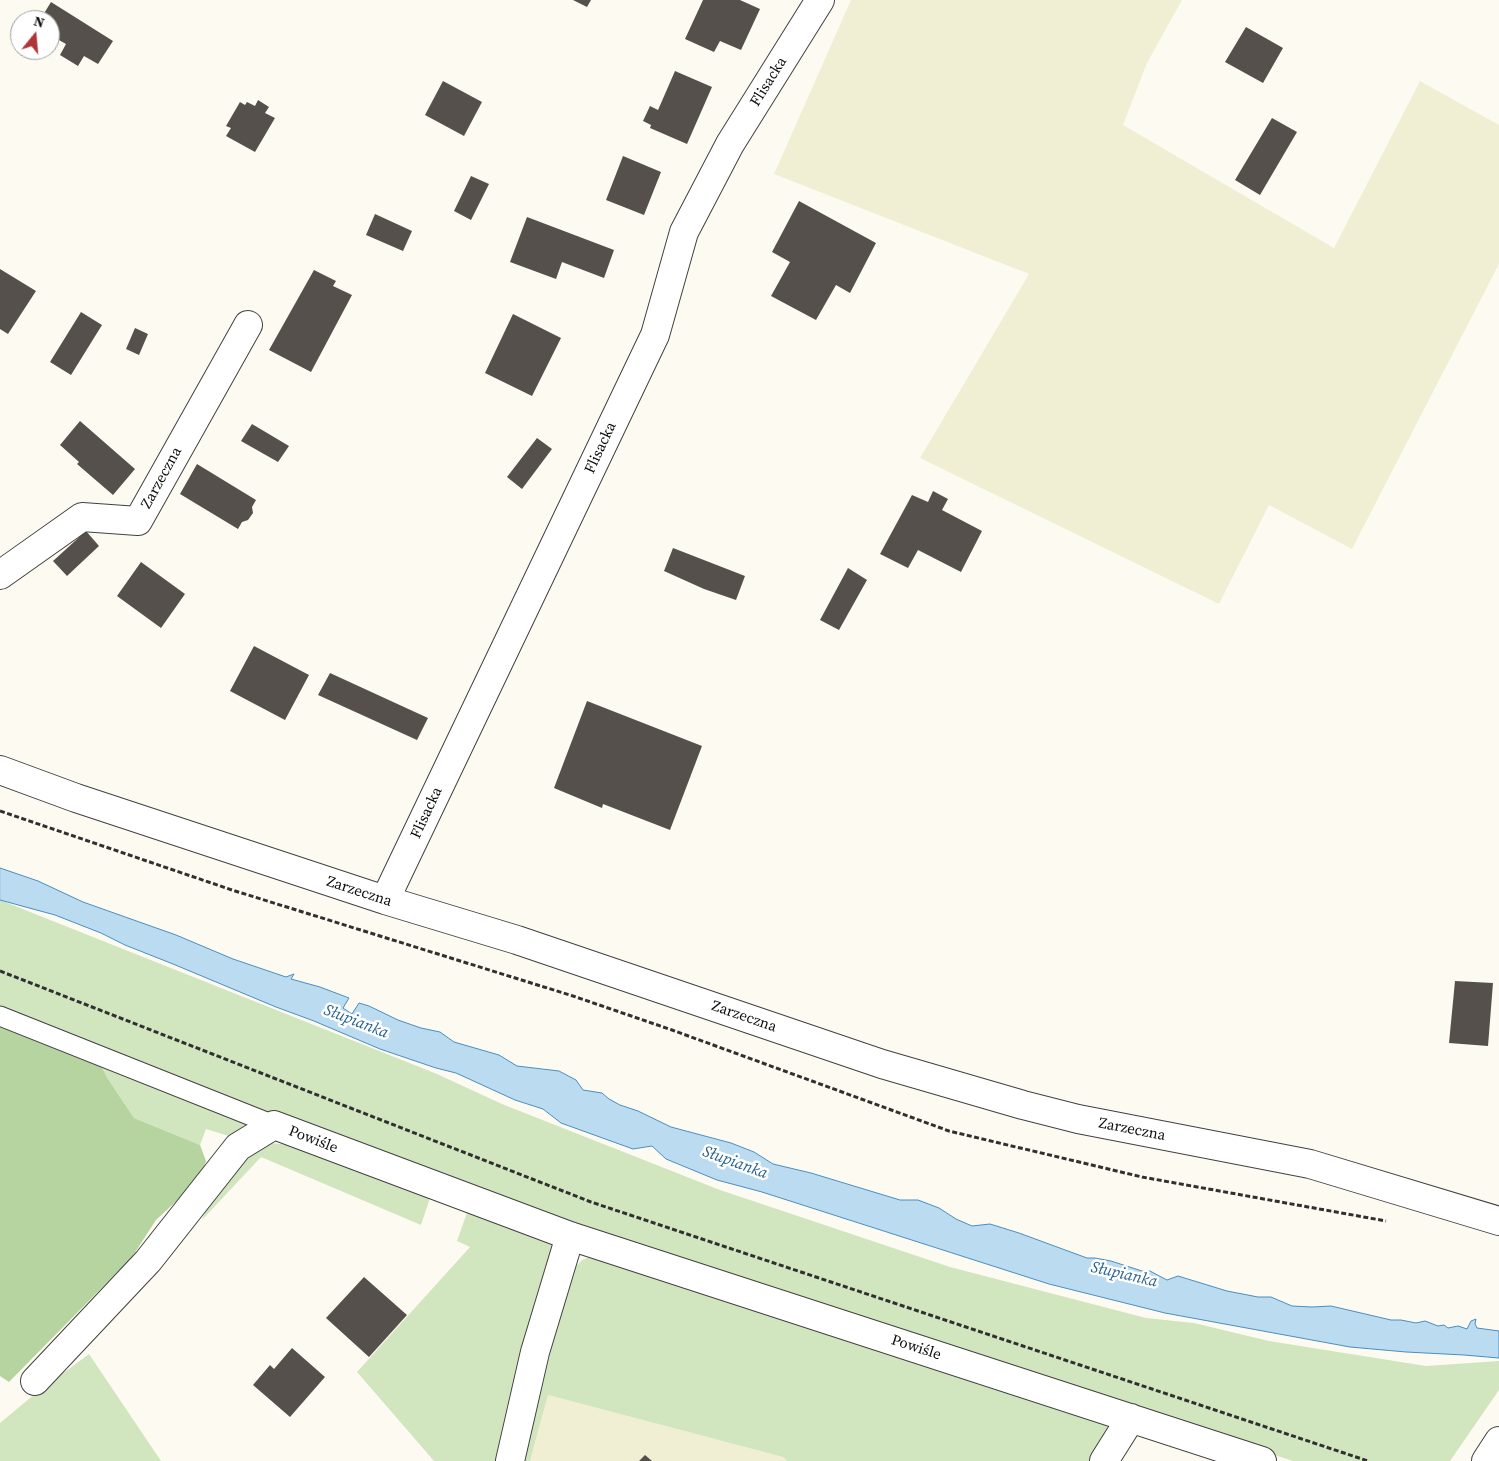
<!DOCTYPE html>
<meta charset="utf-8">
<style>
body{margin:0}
#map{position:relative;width:1499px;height:1461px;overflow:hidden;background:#fdfbf1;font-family:"Source Serif 4",serif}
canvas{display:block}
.north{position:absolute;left:10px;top:10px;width:50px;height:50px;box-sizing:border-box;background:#fff;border:1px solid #9f9f9f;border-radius:50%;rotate:17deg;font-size:14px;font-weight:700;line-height:20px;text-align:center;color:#0e0e0e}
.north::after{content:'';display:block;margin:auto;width:18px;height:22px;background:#b03538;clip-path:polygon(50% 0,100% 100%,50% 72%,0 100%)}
</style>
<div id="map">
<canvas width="1499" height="1461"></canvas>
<div class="north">N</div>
</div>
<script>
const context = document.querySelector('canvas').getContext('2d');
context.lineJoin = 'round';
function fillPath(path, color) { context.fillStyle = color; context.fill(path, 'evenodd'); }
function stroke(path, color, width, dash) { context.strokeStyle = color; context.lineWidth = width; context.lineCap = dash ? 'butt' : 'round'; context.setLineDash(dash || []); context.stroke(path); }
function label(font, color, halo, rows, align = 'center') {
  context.font = font + ' "Source Serif 4",serif'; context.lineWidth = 5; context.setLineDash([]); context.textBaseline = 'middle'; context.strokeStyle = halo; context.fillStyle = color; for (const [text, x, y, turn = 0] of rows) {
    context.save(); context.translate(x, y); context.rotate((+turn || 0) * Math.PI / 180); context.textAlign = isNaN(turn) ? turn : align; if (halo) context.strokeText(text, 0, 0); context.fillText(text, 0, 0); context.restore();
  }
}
fillPath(new Path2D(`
 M851 0H1182L1147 63 1123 125 1334 248 1420 81 1499 125V264L1352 549 1269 505 1219 604 920 458 1029 274 774 174Z
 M548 1395 783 1457 787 1461H530Z`), '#f1efd3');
fillPath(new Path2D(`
 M0 900 437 1074 502 1104 720 1190 950 1267 1146 1318 1194 1323 1269 1341 1426 1366 1499 1361V1390L1450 1461H1293L571 1229 279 1121 0 1008Z
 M98 1060 257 1125 232 1137 206 1129 200 1145 134 1118 108 1079Z
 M270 1143 304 1146 432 1192 421 1225 261 1157 202 1220 213 1194 235 1163Z
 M469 1207 537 1234 557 1247 499 1461H434L357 1372 470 1247 457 1241Z
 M597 1254 1107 1420V1432L1095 1461H787L783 1457 548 1395 530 1461H520L571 1272 582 1260Z
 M89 1354 161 1461H0V1423L30 1398Z`), '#d1e5be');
fillPath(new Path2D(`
 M0 1022 98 1060 108 1079 134 1118 200 1145 206 1161 200 1179 156 1220 132 1257 9 1382 0 1376Z`), '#b6d49f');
const water = new Path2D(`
 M0 868 38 881 83 902 176 935 233 959 286 977 294 974 291 979 320 987 349 998 343 1008 352 1014 359 1003 369 1006 398 1020 421 1028 440 1032 454 1042 499 1055 517 1066 559 1071 576 1080 583 1090 602 1093 609 1099 620 1105 638 1111 671 1127 731 1143 754 1152 773 1164 811 1173 900 1200H918L939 1208 956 1219 972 1226 990 1224 1019 1233 1087 1258H1095L1111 1261 1142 1271H1150L1167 1280 1178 1276 1227 1291 1258 1297H1271L1292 1306 1312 1307 1331 1306 1391 1320H1401L1416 1323 1425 1321 1438 1326 1444 1325 1448 1328 1458 1326 1467 1329 1471 1321 1476 1319 1475 1324 1477 1328 1499 1331V1358L1464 1355 1406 1352 1350 1347 1165 1313 1049 1284 762 1192 717 1180 666 1159 652 1146 633 1149 561 1123 543 1109 515 1100 456 1073 436 1068 380 1049 314 1021 276 1007 173 964 125 945 101 933 55 915 0 900Z`);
fillPath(water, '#bbdbf0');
stroke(water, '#498ebf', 1);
fillPath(new Path2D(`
 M573 0H591L587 7Z
 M703 0H740L760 9 741 50 720 41 714 52 685 39Z
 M51 2 113 41 98 64 84 56 78 66 60 55 66 44 50 35V20H40Z
 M1246 27 1283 48 1263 83 1225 62Z
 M675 71 712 87 687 144 650 128 651 125 643 121 650 106 658 110Z
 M443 81 482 102 464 136 425 115Z
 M258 100 269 107 265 113 275 118 255 152 226 136 231 128 226 126 240 102 245 105 247 102 255 106Z
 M1272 118 1297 132 1260 195 1235 180Z
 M623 156 661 172 644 215 606 200Z
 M471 176 489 184 471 220 454 211Z
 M799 201 876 243 850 293 836 285 816 320 771 296 790 262 772 252Z
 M375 214 412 231 403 251 366 235Z
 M527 217 614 250 604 278 562 262 556 279 510 262Z
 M0 269 36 291 8 334 0 329Z
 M314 270 336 281 333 286 352 295 311 372 269 350Z
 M81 312 102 325 71 375 50 362Z
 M513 314 561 338 532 396 485 373Z
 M135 328 148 334 139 355 126 349Z
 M80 421 135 469 113 495 77 464 79 462 60 445Z
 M252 424 289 446 278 462 241 441Z
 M537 438 552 449 522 489 507 477Z
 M197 464 256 500 252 507 253 513 248 520 242 522 238 529 180 494Z
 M933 491 948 499 942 510 982 531 961 572 918 550 908 568 880 554 912 495 928 502Z
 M86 531 99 546 67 576 53 561Z
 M673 548 745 576 736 600 704 589 664 571Z
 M141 562 185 594 161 628 117 596Z
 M848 568 867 580 839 630 820 620Z
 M254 646 309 675 285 720 230 691Z
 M330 673 428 718 417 740 318 695Z
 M587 701 702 746 670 830 603 804 602 808 554 788Z
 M1455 981 1493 983 1488 1046 1449 1043Z
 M364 1277 407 1315 369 1357 326 1318Z
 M292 1348 325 1377 290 1417 253 1385 270 1365 274 1369Z
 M645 1455 652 1461H639Z`), '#56504c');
const service = new Path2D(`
 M0 1016 274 1125`);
const minor = new Path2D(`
 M0 575 82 517 138 521 248 325
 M0 770 76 798 385 900 517 940 882 1064 1023 1105 1078 1119 1310 1164 1499 1221
 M385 900 655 335 684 232 730 144 820 0
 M35 1381 148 1261 238 1147 274 1125 570 1236 1262 1461
 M510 1461 535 1352 570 1236
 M1104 1461 1131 1418
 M1486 1461 1499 1441`);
stroke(service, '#414141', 21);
stroke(minor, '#414141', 30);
stroke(new Path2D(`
 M0 811 232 890 573 996 672 1030 949 1131 1142 1177 1386 1221
 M0 971 591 1202 1368 1461`), '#303030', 3, [5, 2.5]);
stroke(service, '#fff', 19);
stroke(minor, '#fff', 28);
label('15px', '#0e0e0e', '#fff', [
 ["Flisacka",769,82,-58],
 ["Flisacka",601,448,-65],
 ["Zarzeczna",162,478,-61],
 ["Flisacka",427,813,-65],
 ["Zarzeczna",359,892,18],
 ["Zarzeczna",744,1017,19],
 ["Zarzeczna",1132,1130,11],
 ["Powiśle",313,1140,21],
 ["Powiśle",916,1348,18]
]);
label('italic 16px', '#246193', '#fff', [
 ["Słupianka",356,1022,21],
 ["Słupianka",735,1163,20],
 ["Słupianka",1124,1275,13]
]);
</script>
